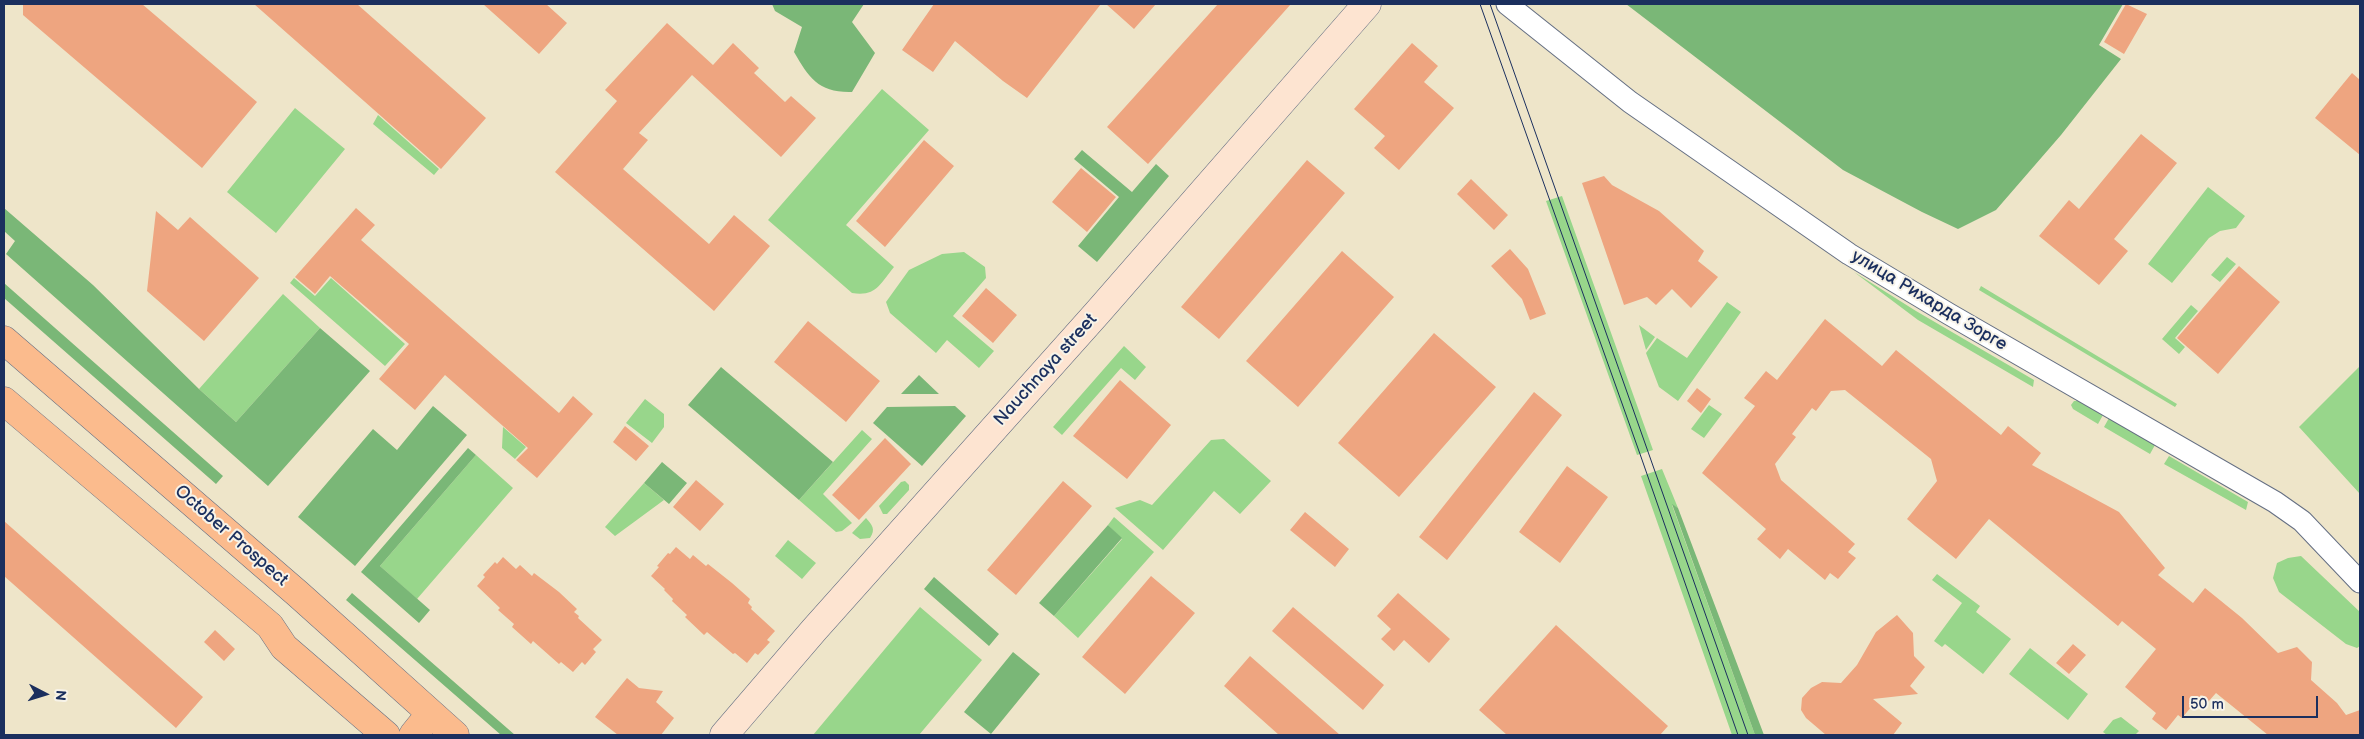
<!DOCTYPE html>
<html>
<head>
<meta charset="utf-8">
<style>
  body { margin:0 }
  #map { position:relative; width:2364px; height:739px; overflow:hidden; background:#eee5c9; font-family:"Balsamiq Sans",sans-serif }
  canvas { display:block }
  .frame { position:absolute; inset:0; border:5px solid #1b2f5e; pointer-events:none }
  .north { position:absolute; left:20px; top:669px; width:50px; height:50px; -webkit-text-stroke:4px #f7f3e8; paint-order:stroke; rotate:95deg; font-size:14px; font-weight:700; line-height:20px; text-align:center; color:#1b2f5e }
  .north::after { content:''; display:block; margin:auto; width:18px; height:22px; background:#1b2f5e; clip-path:polygon(50% 0,100% 100%,50% 72%,0 100%) }
  .scale { position:absolute; left:2182px; top:696px; width:136px; height:22px; box-sizing:border-box; border:2px solid #1b2f5e; border-top:0; padding-left:6px; font-size:15px; line-height:18px; white-space:nowrap; color:#1b2f5e; -webkit-text-stroke:4px #f7f3e8; paint-order:stroke }
</style>
</head>
<body>
<div id="map">
<canvas width="2364" height="739"></canvas>
<div class="frame"></div>
<div class="north">N</div>
<div class="scale">50 m</div>
</div>
<script>
const g = document.querySelector('canvas').getContext('2d');
g.lineJoin = 'round';
function paint(path, color) {
  g.fillStyle = color;
  g.fill(path, 'evenodd');
}
function trace(path, color, width, dash) {
  g.strokeStyle = color;
  g.lineWidth = width;
  g.lineCap = dash ? 'butt' : 'round';
  g.setLineDash(dash || []);
  g.stroke(path);
}
function drawText(font, color, halo, rows, align = 'center') {
  g.font = font + ' "Balsamiq Sans",sans-serif';
  g.lineWidth = 4;
  g.setLineDash([]);
  g.textBaseline = 'middle';
  g.strokeStyle = halo;
  g.fillStyle = color;
  for (const [text, x, y, turn = 0] of rows) {
    g.save();
    g.translate(x, y);
    g.rotate((+turn || 0) * Math.PI / 180);
    g.textAlign = isNaN(turn) ? turn : align;
    if (halo) g.strokeText(text, 0, 0);
    g.fillText(text, 0, 0);
    g.restore();
  }
}
const green = new Path2D(`
  M 882,89 L 929,130 L 846,225 L 894,267 C 880,284 876,297 852,293 L 768,220 Z
  M 295,108 L 345,149 L 276,233 L 227,192 Z
  M 378,115 L 439,169 L 434,175 L 373,124 Z
  M 2208,187 L 2245,216 L 2236,228 L 2220,231 L 2209,238 L 2172,283 L 2148,264 Z
  M 1562,196 L 1653,450 L 1637,455 L 1546,201 Z
  M 964,252 L 985,267 L 986,278 L 953,316 L 994,351 L 979,368 L 947,340 L 936,353 L 890,313 L 886,302 L 909,270 L 942,254 Z
  M 2227,257 L 2236,264 L 2220,282 L 2211,275 Z
  M 1854,272 L 1916,311 L 2034,380 L 2033,387 L 1918,320 Z
  M 294,278 L 315,296 L 331,278 L 405,344 L 385,366 L 290,283 Z
  M 1981,286 L 2177,404 L 2175,407 L 1979,290 Z
  M 283,294 L 320,328 L 236,422 L 199,389 Z
  M 1727,302 L 1741,312 L 1678,401 L 1659,387 L 1646,353 L 1657,338 L 1687,358 Z
  M 2191,305 L 2198,311 L 2175,338 L 2185,347 L 2179,354 L 2162,339 Z
  M 1639,325 L 1655,337 L 1646,350 Z
  M 1124,346 L 1146,367 L 1135,380 L 1121,368 L 1062,435 L 1053,427 Z
  M 2360,366 L 2360,494 L 2299,427 Z
  M 645,399 L 664,414 L 664,427 L 652,443 L 626,423 Z
  M 2074,401 L 2079,401 L 2103,415 L 2098,424 L 2073,409 L 2071,405 Z
  M 1709,405 L 1722,414 L 1704,438 L 1691,429 Z
  M 2109,418 L 2155,445 L 2150,454 L 2104,427 Z
  M 503,427 L 526,447 L 515,459 L 502,448 Z
  M 862,430 L 872,439 L 823,494 L 852,523 L 842,531 L 836,532 L 799,500 Z
  M 1224,439 L 1271,481 L 1240,514 L 1214,491 L 1163,550 L 1115,508 L 1140,500 L 1152,505 L 1211,440 Z
  M 476,455 L 513,488 L 417,599 L 380,566 Z
  M 2169,456 L 2248,502 L 2246,510 L 2164,464 Z
  M 1662,469 L 1678,508 L 1672,505 L 1755,735 L 1732,735 L 1641,476 Z
  M 905,481 L 909,485 L 909,490 L 887,514 L 883,514 L 879,506 L 901,482 Z
  M 644,483 L 664,500 L 615,536 L 605,527 Z
  M 1114,517 L 1154,552 L 1078,638 L 1054,616 L 1122,539 L 1108,525 Z
  M 866,518 C 872,525 876,529 870,538 L 860,539 L 852,533 Z
  M 788,540 L 816,563 L 802,579 L 775,556 Z
  M 2301,556 L 2360,612 L 2360,646 L 2357,648 L 2346,644 L 2279,592 L 2273,578 L 2277,563 L 2288,558 Z
  M 1937,574 L 1980,606 L 1976,612 L 2011,639 L 1983,674 L 1945,644 L 1942,647 L 1934,641 L 1962,603 L 1932,580 Z
  M 920,607 L 982,660 L 919,735 L 813,735 Z
  M 2030,648 L 2088,694 L 2068,720 L 2009,674 Z
  M 2121,717 L 2139,731 L 2135,735 L 2107,735 L 2103,732 L 2113,720 Z`);
const forest = new Path2D(`
  M 772,4 L 864,4 L 852,22 L 875,53 L 852,92 C 819,93 809,78 794,52 L 802,27 L 775,11 Z
  M 1626,4 L 2123,4 L 2099,45 L 2121,59 L 2061,135 L 1996,210 L 1958,229 L 1922,212 L 1843,170 Z
  M 1082,150 L 1132,192 L 1156,164 L 1169,176 L 1097,262 L 1078,246 L 1119,197 L 1074,159 Z
  M 4,208 L 93,285 L 199,389 L 236,422 L 320,328 L 370,371 L 268,486 L 6,254 L 15,241 L 4,231 Z
  M 4,283 L 223,476 L 216,484 L 4,298 Z
  M 721,367 L 833,462 L 799,500 L 688,405 Z
  M 919,375 L 939,394 L 901,394 Z
  M 433,406 L 467,435 L 355,566 L 298,517 L 373,429 L 397,450 Z
  M 955,406 L 966,416 L 922,466 L 873,423 L 887,407 Z
  M 468,448 L 476,455 L 380,566 L 430,610 L 419,623 L 361,572 Z
  M 662,462 L 687,483 L 669,504 L 644,483 Z
  M 1672,504 L 1678,508 L 1764,735 L 1755,735 Z
  M 1108,525 L 1122,538 L 1054,616 L 1039,603 Z
  M 934,577 L 999,634 L 989,646 L 924,589 Z
  M 352,593 L 515,735 L 501,735 L 346,600 Z
  M 1013,652 L 1040,674 L 991,734 L 964,712 Z`);
const building = new Path2D(`
  M 23,4 L 142,4 L 257,102 L 202,168 L 23,15 Z
  M 254,4 L 357,4 L 486,118 L 441,169 Z
  M 483,4 L 546,4 L 567,23 L 539,54 Z
  M 934,4 L 1101,4 L 1027,98 L 1003,81 L 955,41 L 933,72 L 902,50 Z
  M 1106,4 L 1156,4 L 1134,29 Z
  M 1218,4 L 1291,4 L 1148,164 L 1107,127 Z
  M 2126,4 L 2147,14 L 2124,54 L 2104,42 Z
  M 667,23 L 713,65 L 733,43 L 759,68 L 754,73 L 785,102 L 791,96 L 816,118 L 781,157 L 692,75 L 639,133 L 648,140 L 623,169 L 709,244 L 734,215 L 770,246 L 714,311 L 555,172 L 617,101 L 605,90 Z
  M 1412,43 L 1438,66 L 1424,82 L 1454,108 L 1399,170 L 1374,148 L 1385,136 L 1354,109 Z
  M 2352,73 L 2360,80 L 2360,155 L 2315,118 Z
  M 2141,134 L 2177,163 L 2114,239 L 2128,251 L 2099,285 L 2039,236 L 2069,200 L 2079,209 Z
  M 924,140 L 954,166 L 885,247 L 856,221 Z
  M 1307,160 L 1345,193 L 1219,339 L 1181,307 Z
  M 1081,168 L 1116,197 L 1087,232 L 1052,202 Z
  M 1604,176 L 1612,185 L 1659,211 L 1704,251 L 1698,261 L 1718,277 L 1691,308 L 1672,289 L 1656,305 L 1647,297 L 1624,305 L 1582,183 Z
  M 1471,179 L 1508,215 L 1494,230 L 1457,194 Z
  M 356,208 L 375,225 L 361,240 L 559,413 L 573,396 L 593,414 L 537,478 L 516,460 L 528,448 L 445,375 L 415,410 L 379,379 L 409,344 L 330,276 L 315,294 L 295,277 Z
  M 156,211 L 178,230 L 190,217 L 259,278 L 204,341 L 147,291 Z
  M 1510,249 L 1528,269 L 1546,314 L 1530,320 L 1522,299 L 1491,266 Z
  M 1342,251 L 1394,297 L 1298,407 L 1246,361 Z
  M 2239,266 L 2280,302 L 2218,374 L 2177,338 Z
  M 986,288 L 1017,315 L 993,343 L 962,316 Z
  M 1825,319 L 1882,366 L 1896,350 L 2001,435 L 2008,426 L 2041,453 L 2032,465 L 2119,512 L 2165,568 L 2158,575 L 2193,603 L 2205,588 L 2242,618 L 2278,653 L 2297,647 L 2312,662 L 2311,680 L 2337,703 L 2346,715 L 2360,710 L 2360,735 L 2268,735 L 2216,693 L 2208,702 L 2201,695 L 2182,718 L 2178,715 L 2166,730 L 2152,719 L 2156,713 L 2125,687 L 2156,649 L 2122,621 L 2118,626 L 1989,519 L 1956,559 L 1915,526 L 1907,519 L 1937,481 L 1931,459 L 1845,390 L 1831,391 L 1816,411 L 1812,408 L 1792,434 L 1796,437 L 1775,464 L 1781,480 L 1855,544 L 1848,552 L 1856,558 L 1838,579 L 1830,573 L 1825,580 L 1788,549 L 1780,559 L 1757,539 L 1766,529 L 1702,473 L 1755,406 L 1744,398 L 1766,371 L 1777,380 Z
  M 808,321 L 880,381 L 846,422 L 774,362 Z
  M 1434,333 L 1496,387 L 1399,497 L 1338,443 Z
  M 1120,380 L 1171,425 L 1127,479 L 1073,436 Z
  M 1697,388 L 1711,399 L 1701,413 L 1687,401 Z
  M 1534,392 L 1562,415 L 1447,560 L 1419,537 Z
  M 625,426 L 649,446 L 636,461 L 613,442 Z
  M 885,438 L 911,464 L 859,520 L 832,495 Z
  M 1567,466 L 1608,497 L 1560,563 L 1519,532 Z
  M 696,480 L 724,504 L 700,531 L 673,507 Z
  M 1063,481 L 1092,506 L 1016,595 L 987,570 Z
  M 1305,512 L 1349,549 L 1335,567 L 1290,530 Z
  M 4,521 L 203,697 L 176,728 L 4,576 Z
  M 676,547 L 690,559 L 693,555 L 706,566 L 708,564 L 732,583 L 750,599 L 748,603 L 752,607 L 751,609 L 775,631 L 767,640 L 770,642 L 758,655 L 755,653 L 747,663 L 735,653 L 733,654 L 707,632 L 704,635 L 685,617 L 687,615 L 672,601 L 673,599 L 664,590 L 665,589 L 651,576 L 659,567 L 657,566 L 668,553 L 670,554 Z
  M 503,557 L 516,569 L 520,565 L 532,576 L 534,573 L 559,592 L 577,609 L 574,612 L 579,616 L 578,618 L 602,640 L 593,649 L 596,652 L 585,665 L 582,662 L 573,672 L 561,662 L 559,664 L 533,641 L 531,644 L 512,627 L 514,624 L 498,610 L 500,608 L 477,586 L 485,577 L 483,575 L 495,562 L 497,564 Z
  M 1151,576 L 1195,613 L 1125,694 L 1082,657 Z
  M 1398,593 L 1450,639 L 1429,663 L 1404,640 L 1394,651 L 1381,639 L 1391,629 L 1377,616 Z
  M 1293,607 L 1384,685 L 1363,710 L 1272,631 Z
  M 1897,615 L 1913,633 L 1914,656 L 1925,667 L 1910,686 L 1918,694 L 1873,699 L 1902,723 L 1893,735 L 1826,735 L 1806,718 L 1801,710 L 1802,698 L 1811,688 L 1822,682 L 1841,683 L 1857,665 L 1876,632 Z
  M 1556,625 L 1668,726 L 1660,735 L 1507,735 L 1479,710 Z
  M 215,630 L 235,649 L 224,661 L 204,642 Z
  M 2073,644 L 2086,655 L 2069,674 L 2056,663 Z
  M 1250,656 L 1340,735 L 1279,735 L 1224,686 Z
  M 627,678 L 639,688 L 663,691 L 656,702 L 674,718 L 661,735 L 618,735 L 595,717 Z`);
const street = new Path2D(`
  M 1507,4 L 1630,102 L 1849,254 L 1949,314 L 2275,502 L 2302,521 L 2360,582`);
const secondary = new Path2D(`
  M 724,735 L 814,630 L 1098,312 L 1367,4`);
const primary = new Path2D(`
  M 4,340 L 298,594 L 455,735
  M 4,401 L 270,626 L 284,647 L 386,735
  M 413,735 L 430,714`);
const tram = new Path2D(`
  M 1480,4 L 1640,454 L 1738,735
  M 1490,4 L 1748,735`);
const streetNames = [
  ["улица Рихарда Зорге",1929,301,31],
  ["Nauchnaya street",1046,370,-48],
  ["October Prospect",231,536,41]
];
paint(green, '#98d68b');
paint(forest, '#7ab777');
paint(building, '#eea580');
trace(street, '#656f83', 23);
trace(secondary, '#656f83', 29);
trace(primary, '#656f83', 29);
trace(street, '#fff', 21);
trace(secondary, '#fde4d1', 28);
trace(primary, '#fbbb8d', 28);
trace(tram, '#1b2f5e', 1);
drawText('18px', '#1b2f5e', '#f7f3e8', streetNames);
</script>
</body>
</html>
